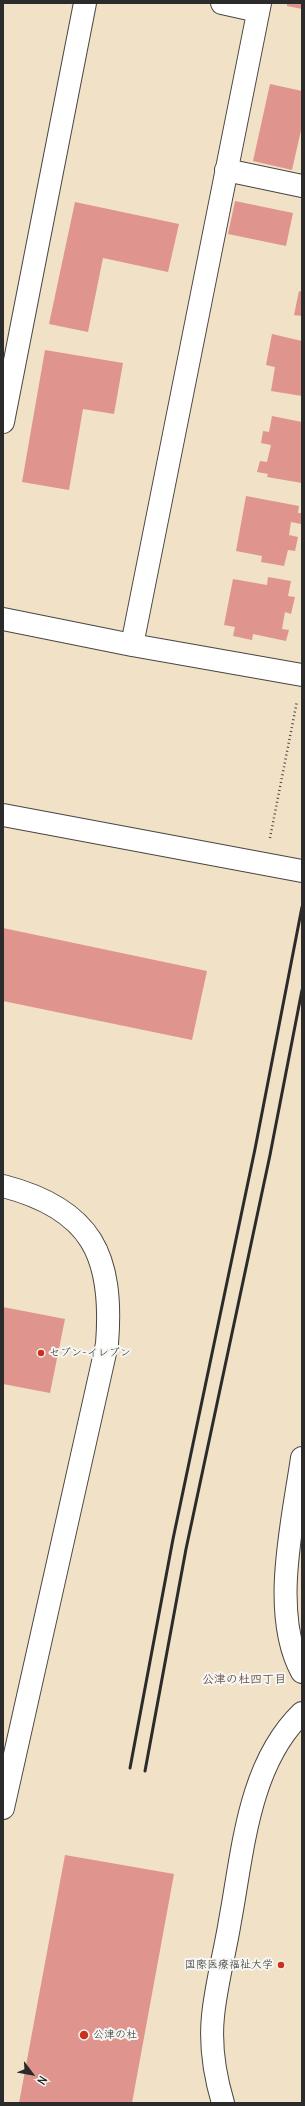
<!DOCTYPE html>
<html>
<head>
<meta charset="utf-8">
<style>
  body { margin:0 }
  #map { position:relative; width:305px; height:2106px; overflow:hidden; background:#f1e1c6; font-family:Delius,sans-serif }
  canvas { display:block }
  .frame { position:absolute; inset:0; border:4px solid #2b2b2b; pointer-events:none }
  .north { position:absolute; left:12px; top:2054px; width:40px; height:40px; -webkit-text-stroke:3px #f6f6f2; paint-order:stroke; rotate:122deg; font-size:11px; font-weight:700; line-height:16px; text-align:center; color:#2b2b2b }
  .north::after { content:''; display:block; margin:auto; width:14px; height:18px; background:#2b2b2b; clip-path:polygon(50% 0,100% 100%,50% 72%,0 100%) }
</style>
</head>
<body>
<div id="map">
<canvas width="305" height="2106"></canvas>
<div class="frame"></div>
<div class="north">N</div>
</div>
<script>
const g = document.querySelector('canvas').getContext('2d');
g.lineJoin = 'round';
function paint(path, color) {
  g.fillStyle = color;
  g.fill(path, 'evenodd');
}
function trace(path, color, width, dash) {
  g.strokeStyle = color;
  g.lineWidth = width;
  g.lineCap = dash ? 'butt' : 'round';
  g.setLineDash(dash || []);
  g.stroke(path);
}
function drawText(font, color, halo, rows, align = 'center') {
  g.font = font + ' Delius,"Klee One",sans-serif';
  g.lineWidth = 4;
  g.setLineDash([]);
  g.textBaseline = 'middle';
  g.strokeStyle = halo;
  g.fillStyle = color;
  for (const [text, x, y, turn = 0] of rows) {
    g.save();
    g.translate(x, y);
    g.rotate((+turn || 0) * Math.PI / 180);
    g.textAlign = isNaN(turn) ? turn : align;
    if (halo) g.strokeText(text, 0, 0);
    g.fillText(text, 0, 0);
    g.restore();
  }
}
const building = new Path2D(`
  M 287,3 L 302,3 L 302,9 L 287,6 Z
  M 270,84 L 302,91 L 302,126 L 292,170 L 253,161 Z
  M 235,201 L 293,213 L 286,246 L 228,234 Z
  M 75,202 L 179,224 L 168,272 L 103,258 L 88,332 L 49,324 Z
  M 299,291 L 302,292 L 302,316 L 294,315 Z
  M 272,334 L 302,341 L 302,396 L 271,391 L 275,367 L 266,365 Z
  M 45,350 L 123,363 L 114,414 L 83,409 L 69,490 L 22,482 Z
  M 272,416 L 302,422 L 302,483 L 267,477 L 268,474 L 257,472 L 260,461 L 267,462 L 271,445 L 261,443 L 263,431 L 269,432 Z
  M 246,496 L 299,506 L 298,513 L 302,513 L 301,524 L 291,522 L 289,535 L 298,537 L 295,551 L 288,550 L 284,566 L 261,562 L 262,556 L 236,551 Z
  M 268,577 L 291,581 L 288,596 L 295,597 L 291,614 L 285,612 L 282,629 L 289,630 L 286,641 L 253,634 L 252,640 L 233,636 L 235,627 L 224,625 L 233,579 L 267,585 Z
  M 3,928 L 207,971 L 192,1040 L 3,1001 Z
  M 3,1307 L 65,1319 L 50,1393 L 3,1384 Z
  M 65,1855 L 174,1874 L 132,2103 L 19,2103 Z`);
const path = new Path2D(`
  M 270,838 L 297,701`);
const street = new Path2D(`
  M 222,3 L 258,11
  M 226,170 L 302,186
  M 3,422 L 85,3
  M 3,619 L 132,645 L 260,3
  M 132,645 L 302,675
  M 302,1458 C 293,1521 270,1614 302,1672`);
const secondary = new Path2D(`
  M 3,815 L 302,871
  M 3,1186 C 92,1209 114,1256 107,1344 L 3,1808
  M 223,2103 C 215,2076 210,2045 213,2016 C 216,1985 225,1952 230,1921 C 243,1852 248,1765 302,1713`);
const rail = new Path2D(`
  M 130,1768 L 173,1539 L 255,1149 L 302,907
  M 145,1771 L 186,1549 L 270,1155 L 302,990`);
const markers = [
  [41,1353,4,"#c8321e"],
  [281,1965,4,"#c8321e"],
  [84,2035,5,"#c8321e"]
];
const poiNames = [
  ["セブン-イレブン",49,1353],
  ["国際医療福祉大学",273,1965,"right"],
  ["公津の杜",93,2035]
];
const neighbourhoodNames = [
  ["公津の杜四丁目",244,1680]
];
paint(building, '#df958d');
trace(street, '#494642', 24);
trace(secondary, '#494642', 24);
trace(path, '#494642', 2.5, [1, 3]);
trace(street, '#fff', 22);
trace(secondary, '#fff', 22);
trace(rail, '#2b2b2b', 3);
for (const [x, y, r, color] of markers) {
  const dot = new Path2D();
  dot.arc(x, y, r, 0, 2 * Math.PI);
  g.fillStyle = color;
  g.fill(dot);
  trace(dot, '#f6f6f2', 1.5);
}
drawText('11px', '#2b2b2b', '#f6f6f2', poiNames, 'left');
drawText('bold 12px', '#6a504d', '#f6f6f2', neighbourhoodNames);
</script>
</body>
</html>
